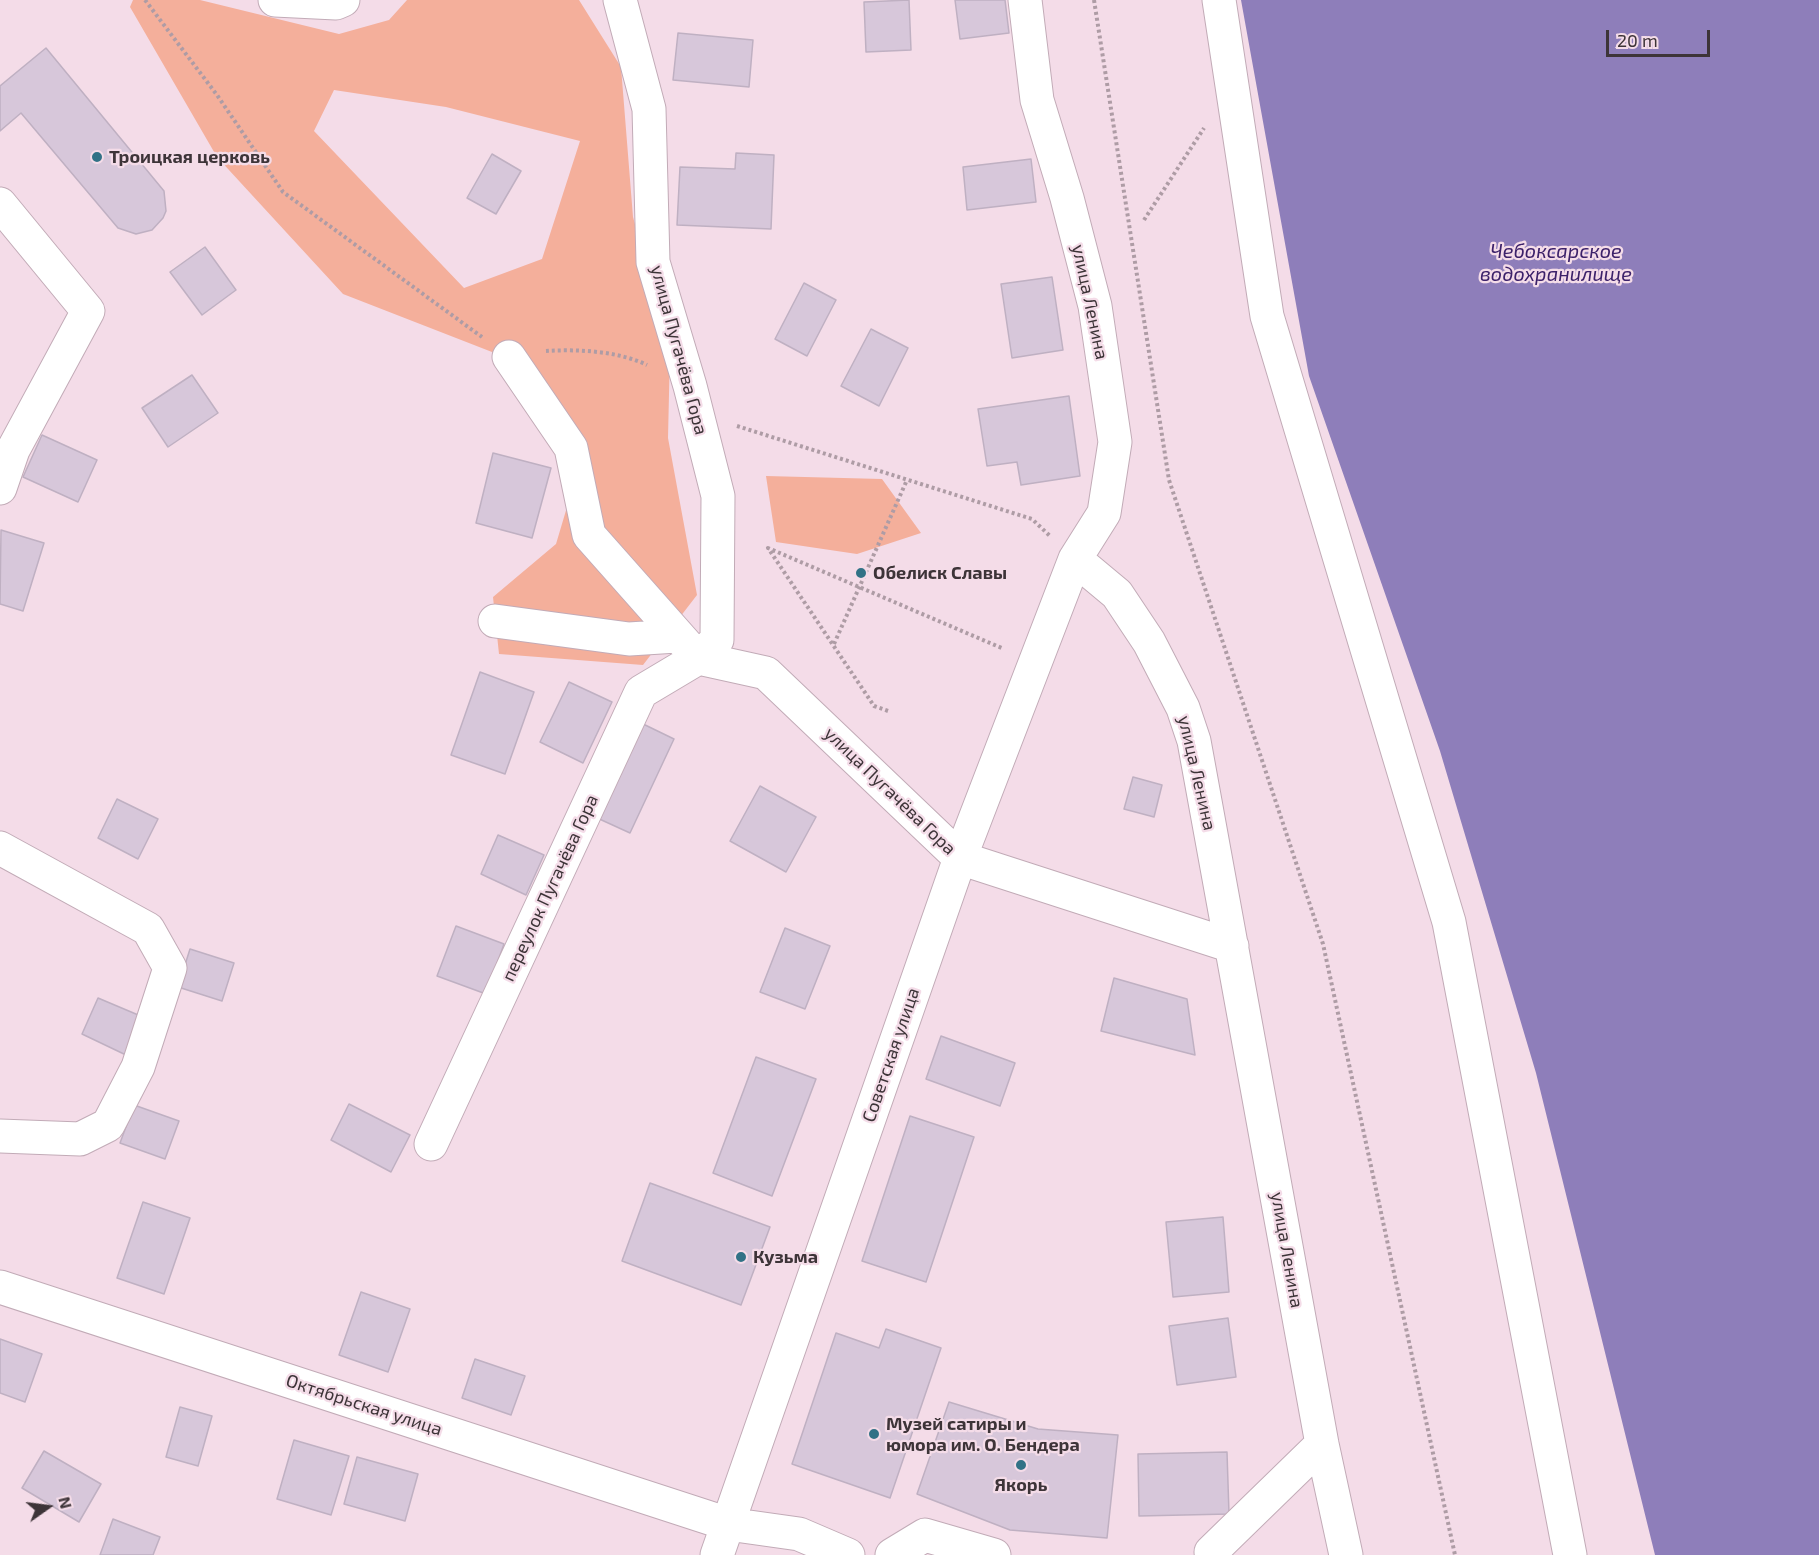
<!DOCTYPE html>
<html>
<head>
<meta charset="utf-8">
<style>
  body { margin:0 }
  #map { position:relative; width:1819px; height:1555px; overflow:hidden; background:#f4dce8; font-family:"Exo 2",sans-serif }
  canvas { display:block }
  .north { position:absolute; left:18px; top:1477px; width:60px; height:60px; -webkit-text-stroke:4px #f4dce8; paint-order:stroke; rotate:76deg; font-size:16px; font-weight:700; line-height:24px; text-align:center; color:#3d3438 }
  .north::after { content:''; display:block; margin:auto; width:21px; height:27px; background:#3d3438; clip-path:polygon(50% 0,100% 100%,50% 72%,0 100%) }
  .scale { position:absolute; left:1606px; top:30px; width:104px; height:27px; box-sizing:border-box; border:3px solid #3d3438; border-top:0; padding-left:8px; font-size:18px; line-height:21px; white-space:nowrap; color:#3d3438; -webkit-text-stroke:4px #f4dce8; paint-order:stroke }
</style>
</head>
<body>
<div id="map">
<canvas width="1819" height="1555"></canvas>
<div class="north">N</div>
<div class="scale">20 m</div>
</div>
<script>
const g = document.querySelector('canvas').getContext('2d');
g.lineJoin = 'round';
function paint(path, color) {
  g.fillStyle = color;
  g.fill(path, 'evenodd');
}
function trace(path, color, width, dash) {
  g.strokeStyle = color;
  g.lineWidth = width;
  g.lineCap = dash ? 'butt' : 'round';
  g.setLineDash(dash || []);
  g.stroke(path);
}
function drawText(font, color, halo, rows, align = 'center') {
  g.font = font + ' "Exo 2",sans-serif';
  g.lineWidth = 4.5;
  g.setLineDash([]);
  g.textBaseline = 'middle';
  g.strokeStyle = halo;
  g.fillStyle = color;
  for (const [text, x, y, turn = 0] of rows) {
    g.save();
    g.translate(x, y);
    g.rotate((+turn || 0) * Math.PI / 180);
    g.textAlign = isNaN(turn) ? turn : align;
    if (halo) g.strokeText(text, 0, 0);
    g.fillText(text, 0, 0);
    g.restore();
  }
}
const green = new Path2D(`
  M 133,0 L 200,0 L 339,34 L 389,20 L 407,0 L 579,0 L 621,67 L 633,217 L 670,350 L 668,438 L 697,595 L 643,665 L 499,654 L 493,597 L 556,544 L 584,450 L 492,352 L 343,294 L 217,157 L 130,7 ZM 334,90 L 446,107 L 580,141 L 542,259 L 464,288 L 314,131 Z
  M 766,476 L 882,479 L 921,533 L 857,554 L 776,542 Z`);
const water = new Path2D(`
  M 1241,0 L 1819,0 L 1819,1555 L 1655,1555 L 1536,1073 L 1440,751 L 1309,376 Z`);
const building = new Path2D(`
  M 909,0 L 911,50 L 866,52 L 864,2 Z
  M 955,0 L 1005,0 L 1009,33 L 960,39 Z
  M 678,33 L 753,40 L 749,87 L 673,80 Z
  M 46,48 L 164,191 L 166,211 L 163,218 L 152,230 L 136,234 L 118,228 L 21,113 L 0,131 L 0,86 Z
  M 736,153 L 774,155 L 771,229 L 677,225 L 680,167 L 735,169 Z
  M 492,154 L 521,171 L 496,214 L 467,198 Z
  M 1031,159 L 1036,202 L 967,210 L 963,167 Z
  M 205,247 L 236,290 L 202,315 L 170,272 Z
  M 1052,277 L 1063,350 L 1012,358 L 1001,284 Z
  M 804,283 L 836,300 L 807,356 L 775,339 Z
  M 871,329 L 908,348 L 879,406 L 841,386 Z
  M 192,375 L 218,413 L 168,447 L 142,408 Z
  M 1069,396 L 1080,476 L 1021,485 L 1017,462 L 987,466 L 978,409 Z
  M 42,435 L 97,460 L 78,502 L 23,477 Z
  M 493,453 L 551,468 L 532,538 L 476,523 Z
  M 1,530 L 44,543 L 23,611 L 0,604 Z
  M 480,672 L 534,692 L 505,774 L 451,755 Z
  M 569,682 L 612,702 L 583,763 L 540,742 Z
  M 639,722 L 674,739 L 630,833 L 595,817 Z
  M 1133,777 L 1162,785 L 1154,817 L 1124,809 Z
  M 760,786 L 816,817 L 786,872 L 730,841 Z
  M 117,799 L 158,819 L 138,859 L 98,838 Z
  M 498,835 L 544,855 L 526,895 L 481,874 Z
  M 456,926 L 504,944 L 486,994 L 437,976 Z
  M 785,928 L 830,946 L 805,1009 L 760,992 Z
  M 190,949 L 234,963 L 222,1001 L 178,987 Z
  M 1114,978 L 1187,999 L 1195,1055 L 1101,1031 Z
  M 98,998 L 143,1017 L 126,1055 L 82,1034 Z
  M 941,1036 L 1015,1063 L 1000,1106 L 926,1079 Z
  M 756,1057 L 816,1079 L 772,1196 L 713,1173 Z
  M 349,1104 L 410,1135 L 391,1172 L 331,1140 Z
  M 134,1105 L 179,1121 L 165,1159 L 120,1143 Z
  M 910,1116 L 974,1137 L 926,1282 L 862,1261 Z
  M 650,1183 L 770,1227 L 741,1305 L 622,1261 Z
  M 143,1202 L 190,1218 L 164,1294 L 117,1278 Z
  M 1223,1217 L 1229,1292 L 1173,1297 L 1166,1222 Z
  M 361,1292 L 410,1309 L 388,1372 L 339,1355 Z
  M 1228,1318 L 1236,1377 L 1177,1385 L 1169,1326 Z
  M 886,1329 L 941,1348 L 890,1498 L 792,1464 L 836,1333 L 879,1348 Z
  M 0,1339 L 42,1354 L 25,1402 L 0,1393 Z
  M 475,1359 L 525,1376 L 511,1415 L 462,1398 Z
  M 949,1402 L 1038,1429 L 1118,1435 L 1107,1538 L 1010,1530 L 917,1494 Z
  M 180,1407 L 212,1416 L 198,1466 L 166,1457 Z
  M 294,1440 L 349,1456 L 331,1515 L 277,1499 Z
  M 44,1451 L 101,1484 L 79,1522 L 22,1488 Z
  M 1227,1452 L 1229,1514 L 1139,1516 L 1138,1454 Z
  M 357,1457 L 418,1474 L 405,1521 L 344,1504 Z
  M 113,1519 L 160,1537 L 153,1555 L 100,1555 Z`);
const path = new Path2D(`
  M 145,0 L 217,95 L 283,192 L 482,337
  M 1094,0 L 1169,480 L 1323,944 L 1455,1555
  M 1144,220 L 1204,128
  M 546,351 C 578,349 618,351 647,365
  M 737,426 L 1032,519 L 1050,536
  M 834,644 L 907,480
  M 888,711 L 874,706 L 768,548 L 1004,649`);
const minor = new Path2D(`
  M 275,0 L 336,3 L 343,0
  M 620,0 L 649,109 L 653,262 L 690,386 L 718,496 L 717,640 L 698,658 L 766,673 L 960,858 L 1232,946
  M 0,204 L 88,311 L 13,450 L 0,488
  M 1075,559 L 1117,594 L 1149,642 L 1183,708 L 1194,741 L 1322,1444 L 1346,1555
  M 495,621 L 629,639 L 677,636
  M 0,848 L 148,929 L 170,968 L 138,1067 L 108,1125 L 80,1139 L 0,1136
  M 431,1144 L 641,692 L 698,658 L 589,535 L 571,448 L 509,357
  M 0,1287 L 728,1524 L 799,1534 L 848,1555
  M 1211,1552 L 1322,1444
  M 717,1555 L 960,858 L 1075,559 L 1104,513 L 1115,442 L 1095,306 L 1067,198 L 1037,100 L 1025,0
  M 892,1555 L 925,1535 L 994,1555`);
const major = new Path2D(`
  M 1219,0 L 1267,316 L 1449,922 L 1570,1555`);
const markers = [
  [97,157,6,"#317286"],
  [861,573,6,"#317286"],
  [741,1257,6,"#317286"],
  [874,1434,6,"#317286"],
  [1021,1465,6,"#317286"]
];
const poiNames = [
  ["Троицкая церковь",109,157],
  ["Обелиск Славы",873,573],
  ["Кузьма",753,1257],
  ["Музей сатиры и",886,1424],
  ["юмора им. О. Бендера",886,1445],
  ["Якорь",1021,1485,"center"]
];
const streetNames = [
  ["улица Ленина",1090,302,78],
  ["улица Пугачёва Гора",679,350,75],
  ["улица Ленина",1197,773,77],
  ["улица Пугачёва Гора",890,791,44],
  ["переулок Пугачёва Гора",550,888,-65],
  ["Советская улица",891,1055,-71],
  ["улица Ленина",1287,1250,80],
  ["Октябрьская улица",364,1405,18]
];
const waterNames = [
  ["Чебоксарское",1556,251],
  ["водохранилище",1556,274]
];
paint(green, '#f4af9b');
paint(water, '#8e7eba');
paint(building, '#d7c7da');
trace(building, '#bfb0c2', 1.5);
trace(minor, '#c2abb7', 35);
trace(major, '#c2abb7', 35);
trace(path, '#ae9ca5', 4, [3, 3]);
trace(minor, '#fff', 33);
trace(major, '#fff', 33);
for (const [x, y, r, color] of markers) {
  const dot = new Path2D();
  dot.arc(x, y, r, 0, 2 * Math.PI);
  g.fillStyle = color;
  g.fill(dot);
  trace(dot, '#f4dce8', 2);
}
drawText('bold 18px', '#3d3438', '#f4dce8', poiNames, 'left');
drawText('18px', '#3d3438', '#f4dce8', streetNames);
drawText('italic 20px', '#3c216a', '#f4dce8', waterNames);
</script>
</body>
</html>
